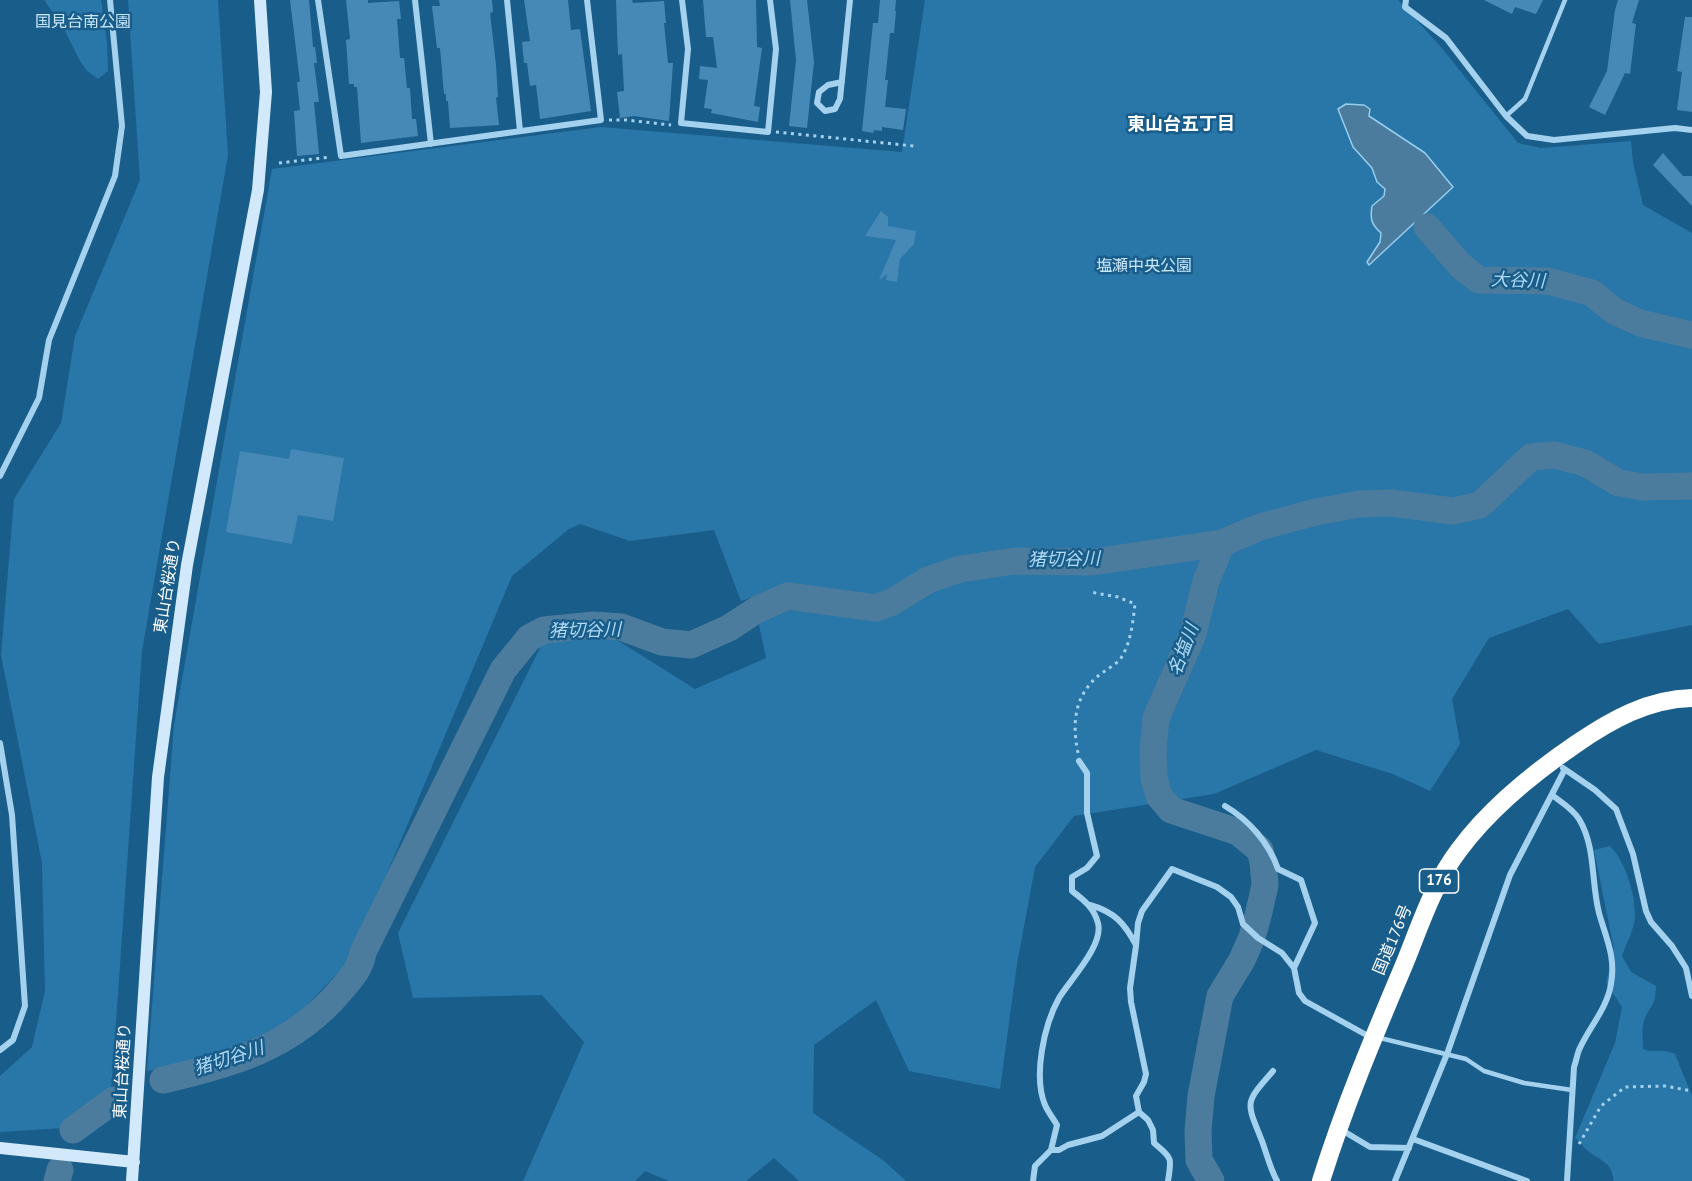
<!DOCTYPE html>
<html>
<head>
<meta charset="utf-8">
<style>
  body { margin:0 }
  canvas { display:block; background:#195d8b }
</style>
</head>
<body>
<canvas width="1692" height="1181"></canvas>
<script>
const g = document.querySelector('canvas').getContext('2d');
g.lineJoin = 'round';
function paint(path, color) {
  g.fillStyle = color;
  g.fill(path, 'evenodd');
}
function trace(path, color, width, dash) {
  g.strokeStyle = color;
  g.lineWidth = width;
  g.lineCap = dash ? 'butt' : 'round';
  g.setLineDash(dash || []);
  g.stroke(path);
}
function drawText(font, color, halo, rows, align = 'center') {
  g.font = font + ' "PT Sans","Noto Sans JP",sans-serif';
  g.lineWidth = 5;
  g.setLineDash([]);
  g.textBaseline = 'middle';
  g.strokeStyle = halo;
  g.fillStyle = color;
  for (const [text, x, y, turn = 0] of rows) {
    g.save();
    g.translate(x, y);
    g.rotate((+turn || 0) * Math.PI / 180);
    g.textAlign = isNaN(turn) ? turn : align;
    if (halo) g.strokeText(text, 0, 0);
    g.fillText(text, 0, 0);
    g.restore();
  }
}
const green = new Path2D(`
  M 44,0 L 101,0 L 107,42 L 108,71 L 98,79 L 87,71 L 80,61 L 62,25 Z
  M 128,0 L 218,0 L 228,155 L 142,651 L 111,1093 L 63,1128 L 0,1132 L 0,1076 L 32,1047 L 45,991 L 42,863 L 1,655 L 14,499 L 61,423 L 75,336 L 140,180 Z
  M 925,0 L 1398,0 L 1441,47 L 1518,143 L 1541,148 L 1631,141 L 1633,162 L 1643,205 L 1692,233 L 1692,625 L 1599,644 L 1568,609 L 1489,638 L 1452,699 L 1460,744 L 1430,791 L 1393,774 L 1316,750 L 1214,794 L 1074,816 L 1035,867 L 1017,964 L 1000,1089 L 909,1071 L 876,1000 L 814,1045 L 813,1113 L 883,1160 L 906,1181 L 799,1181 L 774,1158 L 746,1181 L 669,1181 L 645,1171 L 635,1181 L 523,1181 L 584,1042 L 542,995 L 413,998 L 398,933 L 543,642 L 614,638 L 695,689 L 766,658 L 753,597 L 741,601 L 714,530 L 630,541 L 580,524 L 569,529 L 512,576 L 351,959 L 292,1021 L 210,1061 L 147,1071 L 174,725 L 272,169 L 601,127 L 902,152 Z
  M 1610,846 C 1625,861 1635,893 1635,915 C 1635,928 1626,944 1622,956 L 1631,972 L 1656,986 C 1655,1008 1652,1002 1645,1018 C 1641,1027 1643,1039 1643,1049 C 1654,1054 1661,1047 1675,1054 L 1692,1096 L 1692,1181 L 1614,1181 C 1611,1162 1603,1162 1589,1152 C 1584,1148 1580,1142 1575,1138 L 1615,1043 L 1622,1007 L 1606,983 L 1614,949 L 1594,850 Z`);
const water = new Path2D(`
  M 1346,104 L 1364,105 L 1370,109 L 1369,116 L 1425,153 L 1453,187 L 1369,265 L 1367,262 L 1380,242 L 1381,233 C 1371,224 1370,219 1372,206 L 1384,196 L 1385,189 L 1377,182 L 1372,168 L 1353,147 L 1338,109 Z`);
const river = new Path2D(`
  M 1427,227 L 1461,266 L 1479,280 L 1548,281 L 1592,293 L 1614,311 L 1640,323 L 1692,335
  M 163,1080 C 233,1064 293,1047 341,990 C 351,978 361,968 363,952 L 503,670 L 529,638 L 544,630 L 594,625 L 621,627 L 662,642 L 691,645 L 729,628 L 758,609 L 788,596 L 876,608 L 892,602 L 928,580 L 960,569 L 1015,561 L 1093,562 L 1222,543 L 1260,527 L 1316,512 L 1359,504 L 1391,503 L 1453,511 L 1480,505 L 1531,457 L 1555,455 L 1585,463 L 1619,483 L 1643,487 L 1692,486
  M 73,1130 L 114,1100
  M 57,1181 L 60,1170
  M 1211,1181 L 1199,1160 L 1198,1131 L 1201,1096 L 1220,996 L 1242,960 L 1252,937 L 1258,916 L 1265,885 L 1263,862 L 1260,850 L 1238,832 L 1171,810 L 1159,796 L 1154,778 L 1153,750 L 1156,718 L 1193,634 L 1206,581 L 1222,543`);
const building = new Path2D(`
  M 290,0 L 309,0 L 313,47 L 315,47 L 317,63 L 314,63 L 319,102 L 314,102 L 319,154 L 297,156 L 294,111 L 300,110 L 297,82 L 300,82 Z
  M 346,0 L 368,0 L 368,3 L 399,1 L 401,19 L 397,19 L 400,58 L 404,58 L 407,88 L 410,88 L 412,119 L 416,119 L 418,136 L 361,143 L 357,87 L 354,87 L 354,84 L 349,84 L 346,40 L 350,39 Z
  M 439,0 L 492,0 L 493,12 L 490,13 L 496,65 L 498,97 L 496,98 L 499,125 L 450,128 L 448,101 L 446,101 L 446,94 L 444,94 L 440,48 L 437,48 L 432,6 L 440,6 Z
  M 524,0 L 568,0 L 571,30 L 580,29 L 591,111 L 540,119 L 536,85 L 530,86 L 527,63 L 524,63 L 522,42 L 530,41 Z
  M 616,0 L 632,0 L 633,3 L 664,1 L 666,23 L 664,23 L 668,63 L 673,63 L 669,121 L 634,116 L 620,118 L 617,92 L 624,91 L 622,54 L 618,55 Z
  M 703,0 L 756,0 L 757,47 L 762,48 L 754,106 L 760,107 L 758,122 L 711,113 L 712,109 L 704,108 L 708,80 L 699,79 L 700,66 L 717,68 L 713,37 L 706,37 Z
  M 790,0 L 807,0 L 814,62 L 807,128 L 789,126 L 796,60 Z
  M 880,0 L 896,0 L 895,11 L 896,11 L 894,33 L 890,33 L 886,72 L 885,80 L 888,80 L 885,107 L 906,109 L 903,130 L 882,127 L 882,131 L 874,130 L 873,133 L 862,131 L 873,23 L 878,23 Z
  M 1484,0 L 1543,0 L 1536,14 L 1515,7 L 1512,14 Z
  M 1618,0 L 1639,0 L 1632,23 L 1636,24 L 1630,74 L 1625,73 L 1605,115 L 1589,107 L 1607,71 L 1615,10 Z
  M 1685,17 L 1692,17 L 1692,112 L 1677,110 L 1682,72 L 1677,71 Z
  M 1663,153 L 1683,176 L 1692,176 L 1692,206 L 1653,165 Z
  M 881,211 L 888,217 L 888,226 L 916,231 L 914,244 L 900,259 L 897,282 L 886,280 L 887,274 L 879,280 L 896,240 L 865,236 Z
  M 291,449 L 344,458 L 333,521 L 298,515 L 292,544 L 226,532 L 240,451 L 289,459 Z`);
const path = new Path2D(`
  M 609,120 L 626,120 L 671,125
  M 776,132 L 914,146
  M 279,163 L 331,157
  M 1078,753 C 1072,723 1074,697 1098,676 C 1105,670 1116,665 1121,658 C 1131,643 1133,621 1135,604 L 1118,597 L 1090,592
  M 1579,1144 L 1601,1106 L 1625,1087 L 1665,1086 L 1692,1091`);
const lane = new Path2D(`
  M 1506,116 L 1525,99 L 1565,0
  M 1380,1038 L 1466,1059 L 1484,1071 L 1524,1083 L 1572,1090`);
const street = new Path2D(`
  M 318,0 L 341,156 L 601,120 L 587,0
  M 415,0 L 431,144
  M 507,0 L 520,131
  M 682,0 L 688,49 L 681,123 L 768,132 L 776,49 L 770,0
  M 1406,0 L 1405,7 L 1446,38 L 1506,116 L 1527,136 L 1554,140 L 1675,128 L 1692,130
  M 842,82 L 828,85 L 819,92 L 817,103 L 825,111 L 835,109 L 840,99 L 850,0
  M 0,476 L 39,398 L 49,340 L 115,176 L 122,126 L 110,0
  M 0,743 L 12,815 L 25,1006 L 13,1040 L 0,1050
  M 1563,768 L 1595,790 L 1616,809 L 1633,854 L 1646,911 L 1651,922 L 1672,946 L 1686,968 L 1692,996
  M 1552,795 C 1561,802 1573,809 1579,819 C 1596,847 1591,882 1599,913 C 1606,938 1616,957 1611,984 C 1607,1009 1589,1027 1579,1050 C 1577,1055 1576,1062 1574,1067 L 1567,1181
  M 1225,806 C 1249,820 1269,843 1278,869 L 1301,880 L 1315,923 L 1294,968 L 1299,993 L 1305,1001 L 1370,1037
  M 1090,905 C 1115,912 1125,924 1136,945
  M 1273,1071 C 1244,1104 1246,1101 1262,1141 C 1267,1155 1270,1168 1277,1181
  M 1340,1129 L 1370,1147 L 1409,1148
  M 1413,1139 L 1527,1181
  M 1051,1150 L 1059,1150 L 1068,1145 L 1102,1136 L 1139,1112
  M 1033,1181 L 1035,1166 L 1051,1150 L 1057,1125 C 1053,1118 1048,1112 1045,1105 C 1033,1076 1044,1025 1059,998 C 1070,980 1104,945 1098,923 C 1094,908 1084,900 1072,891 L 1072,877 L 1087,868 L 1097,856 L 1087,813 L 1087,773 L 1079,761
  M 1168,1181 C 1172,1156 1172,1159 1154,1143 L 1153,1130 L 1148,1120 L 1139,1112 L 1136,1096 L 1144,1082 L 1146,1074 L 1131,1002 L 1130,988 L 1136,946 L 1138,923 L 1142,911 L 1172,869 L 1217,887 L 1231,897 L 1238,907 L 1243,924 L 1258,938 L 1282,953 L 1294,968
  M 1395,1181 L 1447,1054 L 1510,875 L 1564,771`);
const secondary = new Path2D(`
  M 0,1148 L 134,1162
  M 132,1181 L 158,777 L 187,565 L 258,190 L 266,92 L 260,0`);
const highway = new Path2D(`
  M 1321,1181 C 1344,1107 1374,1036 1404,965 C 1420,926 1433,884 1459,850 C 1490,808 1532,774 1576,744 C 1611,720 1648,699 1692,698`);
const shields = [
  [1439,881,39]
];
const shieldNames = [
  ["176",1439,881]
];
const parkNames = [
  ["国見台南公園",83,22],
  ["塩瀬中央公園",1144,266]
];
const streetNames = [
  ["東山台桜通り",168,586,-81],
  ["国道176号",1393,940,-67],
  ["東山台桜通り",123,1071,-87]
];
const neighbourhoodNames = [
  ["東山台五丁目",1181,125]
];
const waterNames = [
  ["大谷川",1518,281,2],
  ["猪切谷川",1064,560,-1],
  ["猪切谷川",585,631,-1],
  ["名塩川",1184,650,-69],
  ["猪切谷川",229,1059,-18]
];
paint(green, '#2976a8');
paint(water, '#4c7c9d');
trace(water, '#96cef0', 1.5);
trace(river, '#4c7c9d', 27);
paint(building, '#4689b6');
trace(path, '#a4d1ee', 3, [3, 4.5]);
trace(lane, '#a4d1ee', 4.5);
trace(street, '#a4d1ee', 6);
trace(secondary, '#d1e9fa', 12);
trace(highway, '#fff', 18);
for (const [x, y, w] of shields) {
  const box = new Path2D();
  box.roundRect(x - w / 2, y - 12, w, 24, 4.5);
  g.fillStyle = '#195d8b';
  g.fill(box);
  trace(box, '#fff', 1.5);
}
drawText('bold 15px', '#fff', null, shieldNames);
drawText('16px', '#cae7fa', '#195d8b', parkNames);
drawText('16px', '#fff', '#195d8b', streetNames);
drawText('bold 18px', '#fff', '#195d8b', neighbourhoodNames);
drawText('italic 18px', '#b0daf5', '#195d8b', waterNames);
</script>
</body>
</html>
